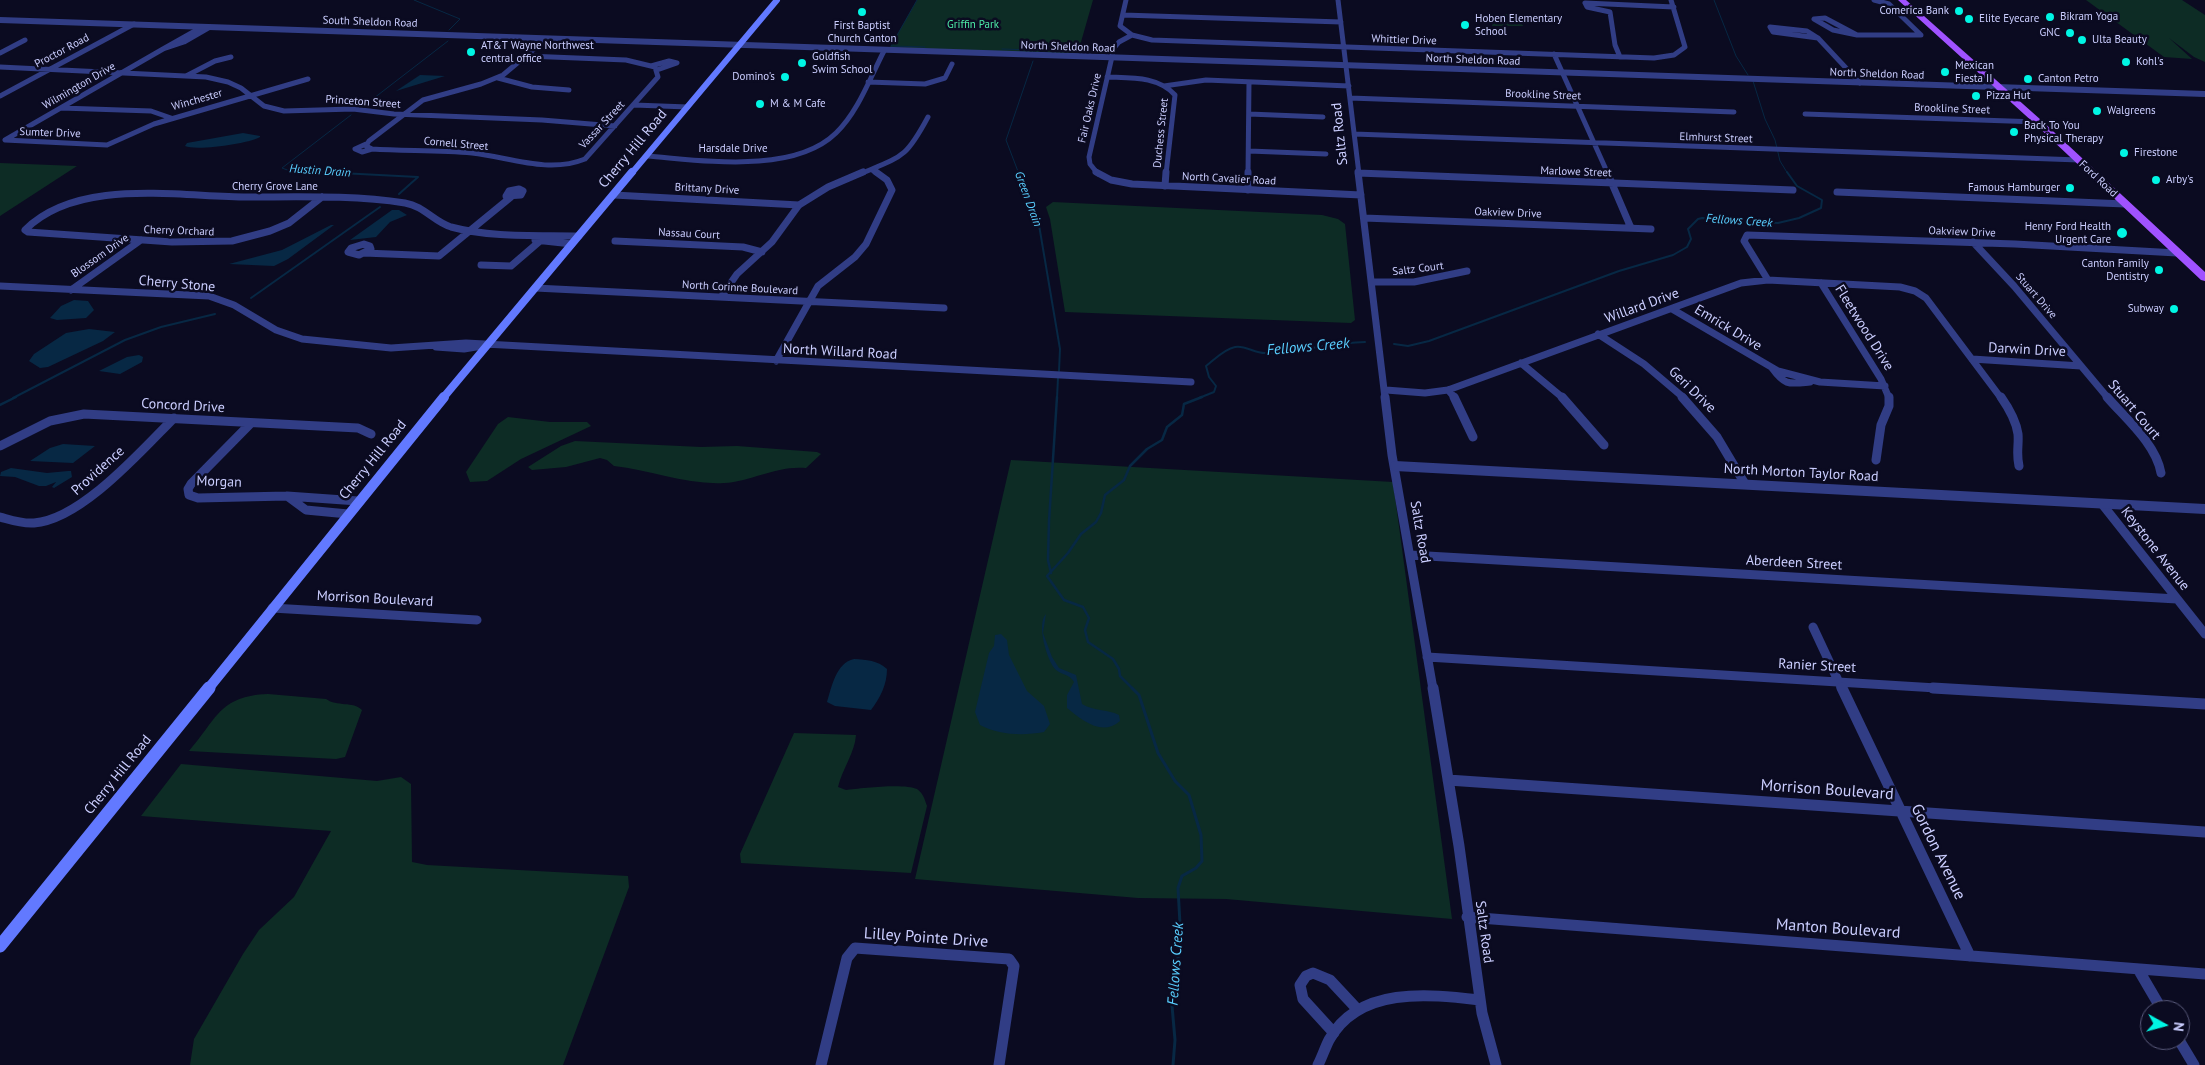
<!DOCTYPE html>
<html>
<head>
<meta charset="utf-8">
<style>
  body { margin:0 }
  #map { position:relative; width:2205px; height:1065px; overflow:hidden; background:#0b0b21; font-family:"PT Sans",sans-serif }
  canvas { display:block }
  .north { position:absolute; left:2140px; top:1000px; width:50px; height:50px; box-sizing:border-box; background:#0b0b21; border:1px solid #58597a; border-radius:50%; rotate:97deg; font-size:14px; font-weight:700; line-height:20px; text-align:center; color:#cbceff }
  .north::after { content:''; display:block; margin:auto; width:18px; height:22px; background:#00f6e4; clip-path:polygon(50% 0,100% 100%,50% 72%,0 100%) }
</style>
</head>
<body>
<div id="map">
<canvas width="2205" height="1065"></canvas>
<div class="north">N</div>
</div>
<script>
const g = document.querySelector('canvas').getContext('2d');
g.lineJoin = 'round';
function paint(path, color) {
  g.fillStyle = color;
  g.fill(path, 'evenodd');
}
function trace(path, color, width, dash) {
  g.strokeStyle = color;
  g.lineWidth = width;
  g.lineCap = dash ? 'butt' : 'round';
  g.setLineDash(dash || []);
  g.stroke(path);
}
function drawText(font, color, halo, rows, align = 'center') {
  g.font = font + ' "PT Sans",sans-serif';
  g.lineWidth = 5;
  g.setLineDash([]);
  g.textBaseline = 'middle';
  g.strokeStyle = halo;
  g.fillStyle = color;
  for (const [text, x, y, turn = 0] of rows) {
    g.save();
    g.translate(x, y);
    g.rotate((+turn || 0) * Math.PI / 180);
    g.textAlign = isNaN(turn) ? turn : align;
    if (halo) g.strokeText(text, 0, 0);
    g.fillText(text, 0, 0);
    g.restore();
  }
}
const green = new Path2D(`
  M 917,0 L 1093,0 L 1077,56 L 890,47 Z
  M 2086,0 L 2182,0 L 2205,15 L 2205,62 L 2194,57 L 2169,38 L 2192,59 L 2164,57 Z
  M 1505,14 L 1518,15 L 1523,26 L 1492,26 L 1494,18 Z
  M 0,163 L 77,166 L 0,216 Z
  M 1053,202 L 1322,215 L 1338,219 L 1345,224 L 1355,320 L 1351,323 L 1065,312 L 1050,219 L 1046,207 Z
  M 508,417 L 550,422 L 587,422 L 591,426 L 521,459 L 487,481 L 470,482 L 466,472 L 498,424 Z
  M 575,441 L 701,447 L 737,446 L 817,452 L 821,454 L 806,468 C 777,465 753,481 724,483 C 687,485 650,470 614,466 L 607,460 L 600,458 L 566,467 L 532,470 L 528,467 L 561,446 Z
  M 1011,460 L 1393,482 L 1452,919 L 1226,899 L 1138,898 L 915,879 Z
  M 268,694 L 326,699 C 337,707 353,701 362,710 L 345,757 L 336,759 L 189,751 C 217,719 219,696 268,694 Z
  M 794,733 L 856,735 C 855,752 842,770 838,787 L 846,790 C 860,788 905,783 917,789 C 923,793 925,800 927,806 L 911,873 L 741,863 L 740,854 Z
  M 181,764 L 377,781 L 401,777 L 411,784 L 412,862 L 427,865 L 628,876 L 629,887 L 563,1065 L 190,1065 L 194,1039 L 243,954 L 259,930 L 294,897 L 331,831 L 141,816 Z`);
const water = new Path2D(`
  M 420,75 L 445,76 L 396,91 Z
  M 243,133 L 260,136 L 260,137 C 248,144 196,151 185,146 L 187,143 Z
  M 392,210 L 399,210 L 407,215 L 390,222 L 376,237 L 350,240 Z
  M 331,225 L 334,225 L 288,259 L 274,266 L 229,264 L 282,250 Z
  M 74,300 L 88,301 L 94,310 L 86,318 L 57,320 L 50,318 L 61,306 Z
  M 89,329 L 115,332 L 103,341 L 48,367 L 40,368 L 29,361 L 34,354 L 66,333 Z
  M 139,355 L 143,357 L 142,362 L 120,374 L 99,371 L 127,357 Z
  M 63,444 L 95,446 L 73,463 L 30,461 L 50,448 Z
  M 11,468 L 47,473 L 68,471 L 71,471 L 72,477 L 54,488 L 52,487 L 56,482 L 46,486 L 39,486 L 15,477 L 0,476 L 1,472 Z
  M 1046,614 L 1043,633 L 1052,657 L 1059,668 L 1076,675 L 1082,704 C 1093,711 1107,709 1119,715 L 1120,721 C 1102,737 1082,720 1067,708 L 1067,695 L 1074,682 C 1070,674 1061,675 1055,669 C 1047,660 1036,624 1046,614 Z
  M 1001,634 L 1007,640 L 1009,655 L 1027,691 L 1044,706 L 1050,724 L 1044,732 C 1023,736 999,735 980,725 L 975,712 L 989,653 L 994,646 L 995,635 Z
  M 854,659 C 867,660 877,660 887,669 C 887,685 880,698 871,710 L 835,706 L 827,702 C 832,686 836,663 854,659 Z`);
const streamFar3 = new Path2D(`
  M 414,0 L 460,19 L 449,30
  M 917,0 L 891,46 L 925,47
  M 1714,0 L 1736,56 L 1748,75
  M 1002,49 L 1033,50 L 1036,53
  M 1753,81 L 1765,119 L 1775,140 L 1780,161 L 1788,174
  M 365,105 L 448,41
  M 348,174 L 290,171 L 282,168 L 351,115
  M 1019,174 L 1006,140 L 1033,61`);
const streamFar2 = new Path2D(`
  M 321,172 L 418,177 L 399,194
  M 1019,172 L 1039,225 L 1060,349 L 1059,371
  M 251,298 L 380,207
  M 1394,344 L 1408,346 L 1429,341 L 1619,271 L 1673,255 L 1687,247 L 1691,239 L 1688,229 L 1698,219 L 1702,218 L 1778,223 L 1799,218 L 1821,208 L 1822,200 L 1797,186 L 1787,172
  M 13,398 L 125,340 L 161,327 L 215,314
  M 1057,398 L 1058,378
  M 1199,398 L 1214,392 L 1216,386 L 1209,377 L 1206,366 C 1214,360 1224,349 1235,347 C 1245,345 1254,353 1265,353 C 1299,352 1331,343 1365,342`);
const streamFar1 = new Path2D(`
  M 0,405 L 16,397
  M 1051,573 L 1048,560 L 1049,521 L 1057,397
  M 1133,689 L 1120,676 L 1119,669 L 1113,659 L 1088,642 L 1085,630 L 1089,618 L 1083,607 L 1064,600 L 1047,576 L 1068,553 L 1081,534 L 1096,522 L 1101,513 L 1105,495 L 1124,480 L 1130,466 L 1147,449 L 1162,440 L 1167,427 L 1182,415 L 1184,404 L 1202,397`);
const stream = new Path2D(`
  M 1132,688 L 1139,695 L 1158,753 L 1175,781 L 1189,795 L 1201,835 L 1202,861 L 1196,868 L 1182,876 L 1178,888 L 1181,942 L 1171,994 L 1175,1040 L 1173,1065`);
const minorFar3 = new Path2D(`
  M 1126,0 L 1120,26 L 1132,35 L 1152,40 L 1654,58 L 1674,55 L 1685,47 L 1671,0
  M 1338,0 L 1359,174
  M 1123,15 L 1341,22
  M 1825,18 L 1857,35 L 1833,30 L 1814,19 Z
  M 202,27 L 163,49 L 184,42 L 210,27
  M 1770,27 L 1807,31 L 1818,38 L 1773,32 Z
  M 1857,35 L 1921,35 L 1889,4 L 1874,0
  M 1818,38 L 1860,83
  M 0,53 L 25,40
  M 1554,54 L 1608,174
  M 527,56 L 626,60 L 655,67 L 658,77 L 585,159 C 548,174 509,157 472,153 C 439,150 405,151 372,149 L 366,146 L 369,141 L 423,100 L 481,84 L 503,75 L 546,39
  M 1620,57 L 1615,45 L 1610,12 L 1587,7 L 1585,3 L 1674,7
  M 651,66 L 669,61 L 677,63 L 657,70
  M 0,67 L 206,77 L 228,82 L 241,88 L 264,106 L 284,111 L 353,109 L 394,114 L 542,120 L 615,126
  M 188,75 L 215,61 L 231,57
  M 1107,77 C 1131,78 1158,76 1175,95 L 1166,174
  M 498,78 L 532,87 L 569,90
  M 868,82 L 925,84 L 945,78 L 952,64
  M 1164,86 L 1206,80 L 1349,86
  M 0,96 L 134,24
  M 1350,98 L 1734,112
  M 634,105 L 688,107
  M 61,108 L 151,111 L 171,118
  M 1249,114 L 1323,117
  M 1805,114 L 2038,122
  M 1354,134 L 2079,160
  M 5,140 L 107,145 L 154,124 L 308,79
  M 5,140 L 163,49
  M 366,144 L 355,149 L 362,152 L 372,149
  M 1249,151 L 1326,154
  M 647,156 C 701,160 793,175 836,133 C 858,112 870,78 884,51
  M 872,170 L 878,174
  M 1358,173 L 1376,174
  M 860,174 C 903,156 906,158 928,117
  M 1098,174 L 1090,164 L 1089,157 L 1114,48 L 1119,42 L 1132,35
  M 1248,174 L 1249,82`);
const minorFar2 = new Path2D(`
  M 1096,172 L 1111,180 L 1132,184 L 1361,195
  M 1358,172 L 1385,398
  M 1607,172 L 1631,228
  M 1358,173 L 1793,190
  M 1165,186 L 1166,172
  M 519,189 L 523,191 L 521,195 L 506,196 L 509,191 Z
  M 1248,190 L 1248,172
  M 1837,192 L 2125,204
  M 614,195 L 799,205
  M 322,197 L 289,223 L 270,231 L 232,241 L 172,242 L 28,232 L 25,230 C 78,177 179,197 247,197 C 300,197 353,195 405,203 C 424,206 434,222 451,227 C 492,238 537,235 579,236
  M 1364,218 L 1651,229
  M 535,240 L 572,244
  M 615,241 L 743,247 L 762,252
  M 1973,242 L 2014,286 L 2108,398
  M 364,244 L 370,246 L 371,249 L 359,255 L 348,252 L 351,248 Z
  M 364,253 L 439,256 L 511,197
  M 481,265 L 511,266 L 540,241
  M 1768,280 L 1744,241 L 1747,235 L 2015,244 L 2177,253
  M 1372,282 L 1414,282 L 1467,271
  M 1821,283 L 1881,379 L 1889,398
  M 0,286 L 209,296 L 234,305 L 276,330 L 302,339 L 391,348 L 466,343 L 1191,382
  M 535,288 L 944,308
  M 71,290 L 141,240
  M 721,297 L 737,274 L 772,242 L 799,205 L 828,187 L 863,172
  M 1672,309 L 1778,371 L 1820,382 L 1885,386
  M 1598,334 L 1644,364 L 1684,398
  M 436,347 L 464,349 L 482,346
  M 1972,359 L 2081,366
  M 776,361 L 818,286 L 855,257 L 866,244 L 892,190 L 887,180 L 876,172
  M 1521,363 L 1563,398
  M 1772,368 C 1785,386 1789,384 1810,382
  M 1386,390 L 1425,393 L 1448,390 L 1741,283 L 1768,280 L 1900,287 L 1915,291 L 1926,298 L 2001,398
  M 1448,390 L 1455,398`);
const minorFar1 = new Path2D(`
  M 1385,397 L 1392,455 L 1433,689
  M 1454,397 L 1473,437
  M 1562,397 L 1604,445
  M 1682,397 L 1717,437 L 1745,484
  M 2001,397 C 2008,407 2016,420 2018,434 C 2019,445 2016,453 2019,466
  M 2107,397 C 2126,419 2156,444 2161,473
  M 251,423 L 191,484 L 188,489 L 189,495 L 198,498 L 287,496 L 358,501
  M 0,446 L 50,421 L 84,414 L 358,428 L 371,434
  M 1876,460 L 1881,425 L 1889,406 L 1889,397
  M 287,496 L 306,510 L 348,514
  M 2102,504 L 2205,634
  M 0,517 C 11,520 22,524 34,523 C 81,520 142,450 174,418
  M 1410,555 L 2177,599
  M 272,608 L 477,620
  M 1813,627 L 1842,689
  M 1427,657 L 1953,689`);
const minor = new Path2D(`
  M 1433,688 L 1459,846 L 1482,1013 L 1496,1065
  M 1842,688 L 1970,956
  M 1933,688 L 2205,704
  M 1448,780 L 2205,832
  M 1467,917 L 2205,974
  M 2138,969 L 2162,1010
  M 1334,1033 L 1303,999 L 1300,985 L 1306,976 L 1313,973 L 1330,980 L 1358,1010
  M 2179,1040 L 2194,1065
  M 821,1065 L 847,958 L 855,948 L 1009,959 L 1014,966 L 999,1065
  M 1318,1065 C 1322,1057 1325,1048 1329,1040 C 1359,986 1428,994 1480,1000`);
const tertiaryFar1 = new Path2D(`
  M 0,20 L 2205,94`);
const tertiary = new Path2D(`
  M 1395,466 L 2205,509`);
const secondaryFar3 = new Path2D(`
  M 631,174 L 777,0`);
const secondaryFar2 = new Path2D(`
  M 443,398 L 632,172`);
const secondaryFar1 = new Path2D(`
  M 208,689 L 444,397`);
const secondary = new Path2D(`
  M 0,946 L 209,688`);
const primary = new Path2D(`
  M 1898,0 L 1906,0 L 2041,120 L 2205,272 L 2205,281 L 2201,280 L 2035,124 Z`);
const markers = [
  [1959,11,5,"#00f6e4"],
  [862,12,5,"#00f6e4"],
  [2050,17,5,"#00f6e4"],
  [1969,19,5,"#00f6e4"],
  [1465,25,5,"#00f6e4"],
  [2070,33,5,"#00f6e4"],
  [2082,40,5,"#00f6e4"],
  [471,52,5,"#00f6e4"],
  [2126,62,5,"#00f6e4"],
  [802,63,5,"#00f6e4"],
  [1945,72,5,"#00f6e4"],
  [785,77,5,"#00f6e4"],
  [2028,79,5,"#00f6e4"],
  [1976,96,5,"#00f6e4"],
  [760,104,5,"#00f6e4"],
  [2097,111,5,"#00f6e4"],
  [2014,132,5,"#00f6e4"],
  [2124,153,5,"#00f6e4"],
  [2156,180,5,"#00f6e4"],
  [2070,188,5,"#00f6e4"],
  [2122,233,6,"#00f6e4"],
  [2159,270,5,"#00f6e4"],
  [2174,309,5,"#00f6e4"]
];
const farPoinames = [
  ["Comerica Bank",1949,11,"right"],
  ["Bikram Yoga",2060,17],
  ["Hoben Elementary",1475,19],
  ["School",1475,32],
  ["Elite Eyecare",1979,19],
  ["First Baptist",862,26,"center"],
  ["Church Canton",862,39,"center"],
  ["GNC",2060,33,"right"],
  ["Ulta Beauty",2092,40],
  ["AT&T Wayne Northwest",481,46],
  ["central office",481,59],
  ["Goldfish",812,57],
  ["Swim School",812,70],
  ["Kohl's",2136,62],
  ["Mexican",1955,66],
  ["Fiesta II",1955,79],
  ["Domino's",775,77,"right"],
  ["Canton Petro",2038,79],
  ["Pizza Hut",1986,96],
  ["M & M Cafe",770,104],
  ["Walgreens",2107,111],
  ["Back To You",2024,126],
  ["Physical Therapy",2024,139],
  ["Firestone",2134,153],
  ["Arby's",2166,180],
  ["Famous Hamburger",2060,188,"right"],
  ["Henry Ford Health",2111,227,"right"],
  ["Urgent Care",2111,240,"right"],
  ["Canton Family",2149,264,"right"],
  ["Dentistry",2149,277,"right"],
  ["Subway",2164,309,"right"]
];
const farStreetnames = [
  ["South Sheldon Road",370,22,2],
  ["Whittier Drive",1404,40,2],
  ["North Sheldon Road",1068,47,2],
  ["Proctor Road",62,51,-28],
  ["North Sheldon Road",1473,60,2],
  ["North Sheldon Road",1877,74,2],
  ["Wilmington Drive",79,86,-30],
  ["Brookline Street",1543,95,2],
  ["Winchester",197,100,-16],
  ["Princeton Street",363,102,4],
  ["Fair Oaks Drive",1090,108,-77],
  ["Brookline Street",1952,109,2],
  ["Vassar Street",602,125,-47],
  ["Sumter Drive",50,133,2],
  ["Duchess Street",1161,133,-84],
  ["Elmhurst Street",1716,138,2],
  ["Cornell Street",456,144,5],
  ["Harsdale Drive",733,149],
  ["Marlowe Street",1576,172,2],
  ["North Cavalier Road",1229,179,3],
  ["Ford Road",2098,179,43],
  ["Cherry Grove Lane",275,187],
  ["Brittany Drive",707,189,3],
  ["Oakview Drive",1508,213,2],
  ["Cherry Orchard",179,231,2],
  ["Oakview Drive",1962,232,2],
  ["Nassau Court",689,234,3],
  ["Blossom Drive",100,256,-35],
  ["Saltz Court",1418,269,-7],
  ["North Corinne Boulevard",740,288,3],
  ["Stuart Drive",2036,296,49]
];
const farParknames = [
  ["Griffin Park",973,25]
];
const farWaternames = [
  ["Hustin Drain",320,171,4],
  ["Green Drain",1028,199,70],
  ["Fellows Creek",1739,221,4]
];
const streetNames = [
  ["Saltz Road",1340,134,-96],
  ["Cherry Hill Road",633,149,-50],
  ["Cherry Stone",177,284,5],
  ["Willard Drive",1642,306,-20],
  ["Emrick Drive",1728,328,31],
  ["Fleetwood Drive",1864,328,58],
  ["Darwin Drive",2027,350,3],
  ["North Willard Road",840,352,3],
  ["Geri Drive",1692,390,44],
  ["Concord Drive",183,406,3],
  ["Stuart Court",2134,410,50],
  ["Cherry Hill Road",373,460,-51],
  ["Providence",98,471,-42],
  ["North Morton Taylor Road",1801,473,3],
  ["Morgan",219,482,2],
  ["Saltz Road",1420,532,80],
  ["Keystone Avenue",2155,549,52],
  ["Aberdeen Street",1794,563,3],
  ["Morrison Boulevard",375,599,3],
  ["Ranier Street",1817,666,3],
  ["Cherry Hill Road",118,775,-51],
  ["Saltz Road",1484,932,82]
];
const waterNames = [
  ["Fellows Creek",1308,347,-5],
  ["Fellows Creek",1176,964,-86]
];
const nearStreetnames = [
  ["Morrison Boulevard",1827,790,4],
  ["Gordon Avenue",1938,852,64],
  ["Manton Boulevard",1838,929,4],
  ["Lilley Pointe Drive",926,938,4]
];
paint(green, '#0d2c25');
paint(water, '#072844');
trace(streamFar3, '#072844', 1);
trace(streamFar2, '#072844', 2);
trace(streamFar1, '#072844', 2.5);
trace(stream, '#072844', 3);
trace(minorFar3, '#313d85', 5);
trace(minorFar2, '#313d85', 7);
trace(minorFar1, '#313d85', 9);
trace(minor, '#313d85', 11);
trace(tertiaryFar1, '#313d85', 6);
trace(tertiary, '#313d85', 10);
trace(secondaryFar3, '#6279ff', 6);
trace(secondaryFar2, '#6279ff', 8);
trace(secondaryFar1, '#6279ff', 10);
trace(secondary, '#6279ff', 13);
paint(primary, '#a052ff');
for (const [x, y, r, color] of markers) {
  const dot = new Path2D();
  dot.arc(x, y, r, 0, 2 * Math.PI);
  g.fillStyle = color;
  g.fill(dot);
  trace(dot, '#0b0b21', 2);
}
drawText('11px', '#cbceff', '#0b0b21', farPoinames, 'left');
drawText('11px', '#cbceff', '#0b0b21', farStreetnames);
drawText('11px', '#4deaa7', '#0b0b21', farParknames);
drawText('italic 12px', '#59cfff', '#0b0b21', farWaternames);
drawText('14px', '#cbceff', '#0b0b21', streetNames);
drawText('italic 15px', '#59cfff', '#0b0b21', waterNames);
drawText('16px', '#cbceff', '#0b0b21', nearStreetnames);
</script>
</body>
</html>
